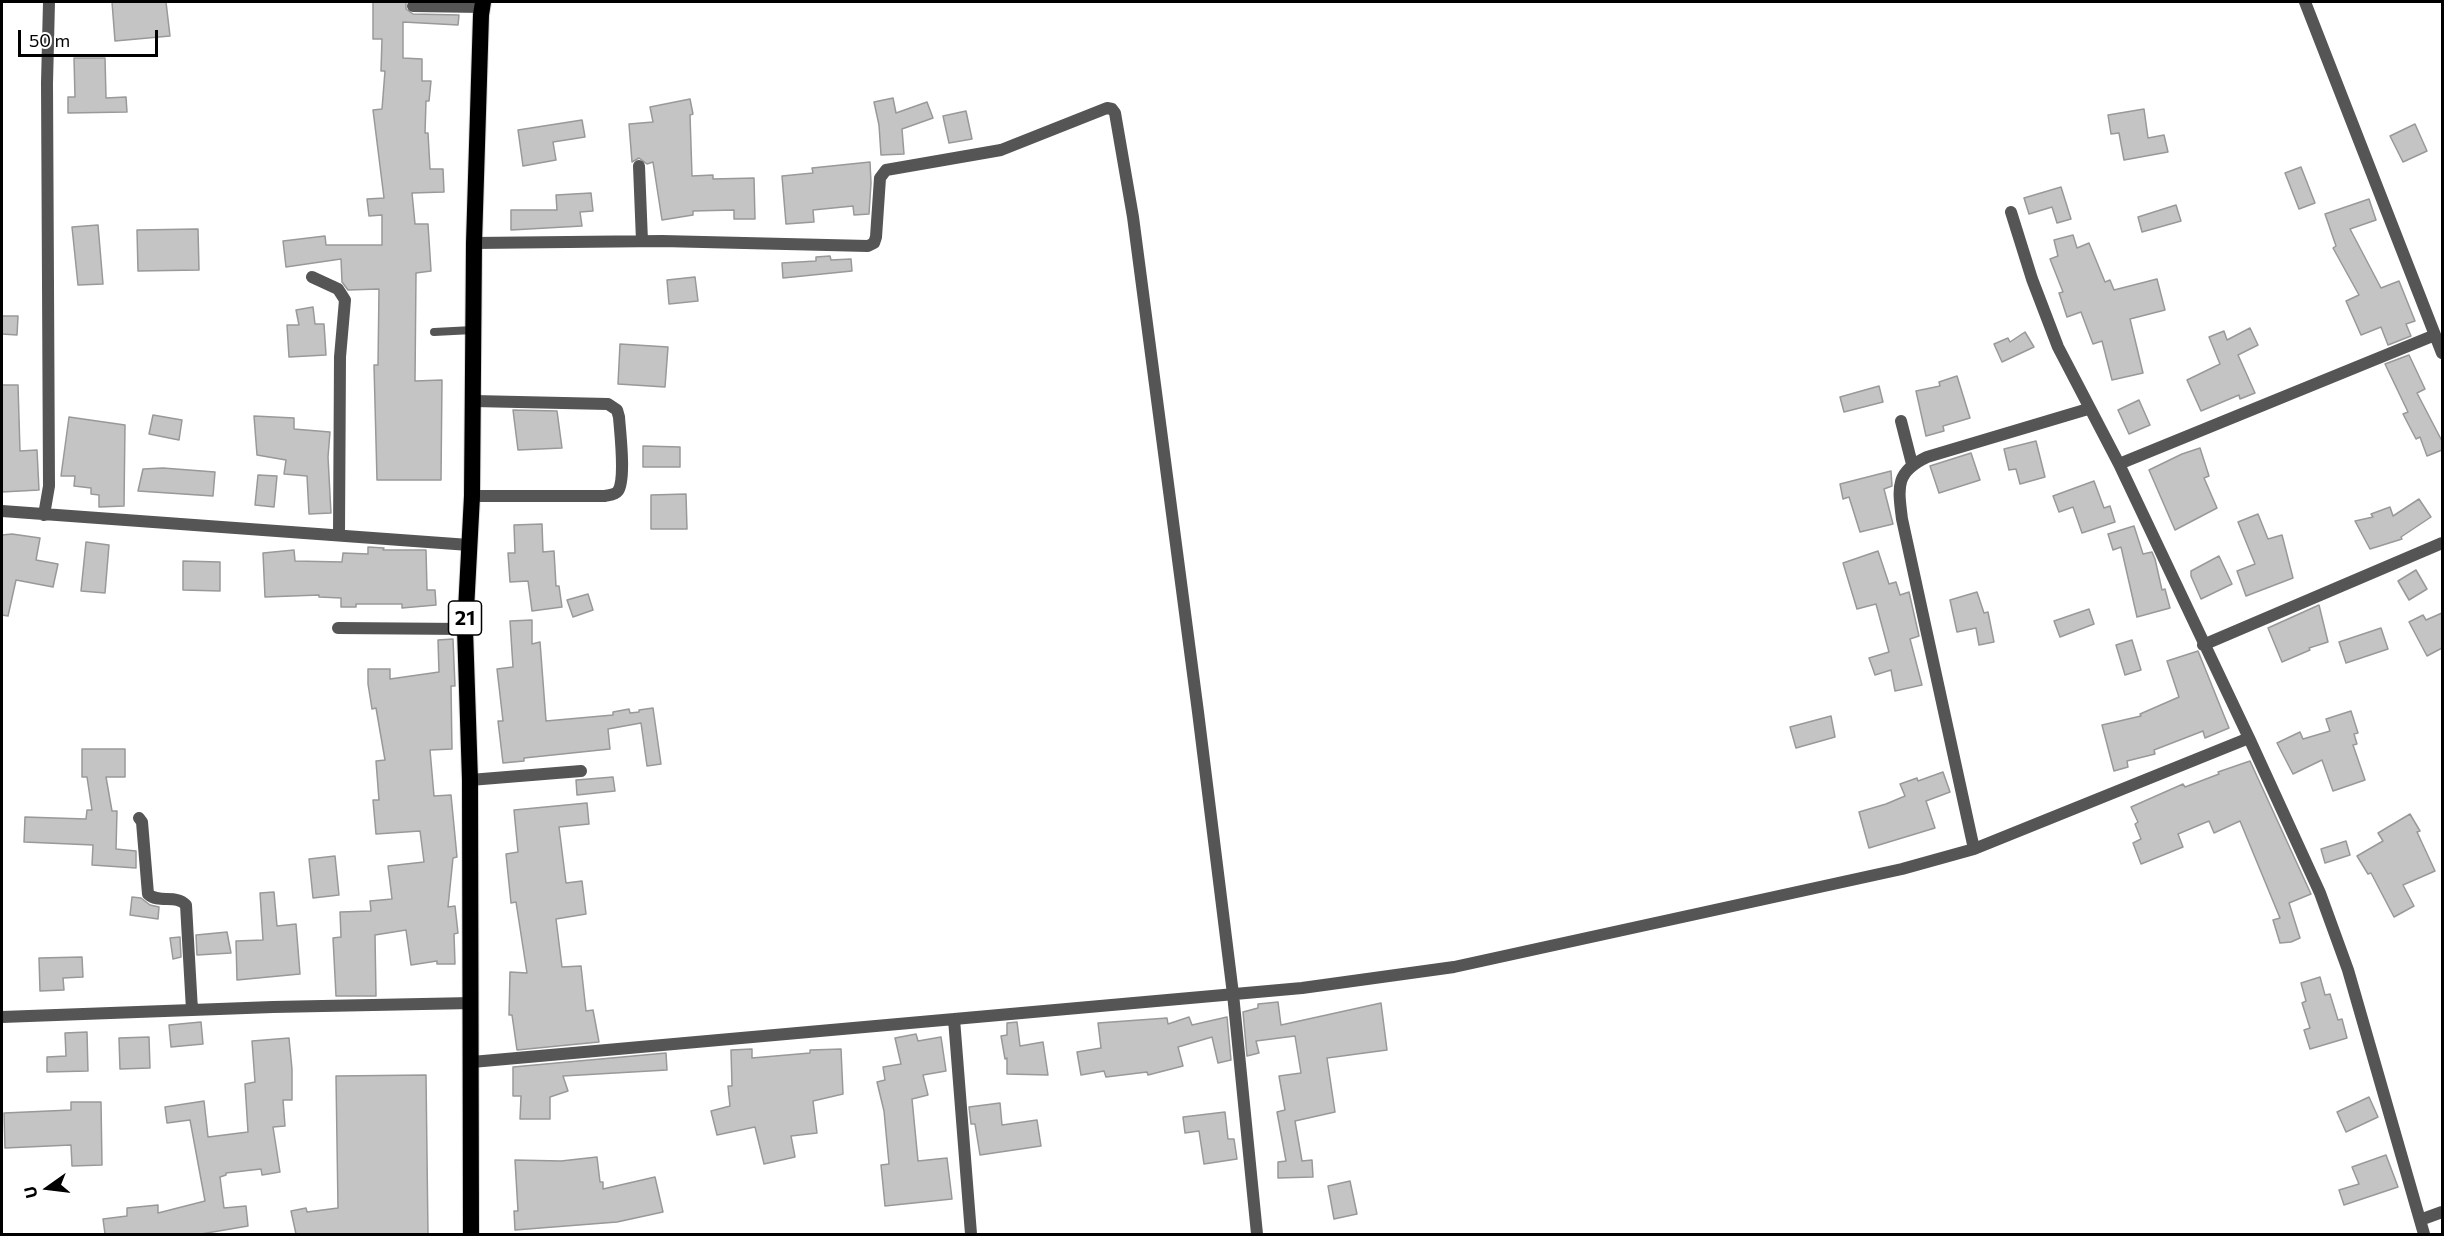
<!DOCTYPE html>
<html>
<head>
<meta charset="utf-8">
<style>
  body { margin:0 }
  #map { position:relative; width:2444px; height:1236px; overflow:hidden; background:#fff; font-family:Commissioner,sans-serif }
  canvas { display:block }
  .frame { position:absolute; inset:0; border:3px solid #000; pointer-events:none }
  .north { position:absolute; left:18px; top:1158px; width:60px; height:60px; -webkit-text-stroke:4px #fff; paint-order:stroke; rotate:256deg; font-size:16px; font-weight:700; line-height:24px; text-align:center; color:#000 }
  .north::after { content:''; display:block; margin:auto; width:21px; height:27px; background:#000; clip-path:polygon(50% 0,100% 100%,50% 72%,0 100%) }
  .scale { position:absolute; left:18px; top:30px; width:140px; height:27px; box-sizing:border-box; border:3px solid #000; border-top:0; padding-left:8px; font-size:18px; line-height:21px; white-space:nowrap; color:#000; -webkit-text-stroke:4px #fff; paint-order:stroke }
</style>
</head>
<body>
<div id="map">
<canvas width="2444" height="1236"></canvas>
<div class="frame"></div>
<div class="north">U</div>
<div class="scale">50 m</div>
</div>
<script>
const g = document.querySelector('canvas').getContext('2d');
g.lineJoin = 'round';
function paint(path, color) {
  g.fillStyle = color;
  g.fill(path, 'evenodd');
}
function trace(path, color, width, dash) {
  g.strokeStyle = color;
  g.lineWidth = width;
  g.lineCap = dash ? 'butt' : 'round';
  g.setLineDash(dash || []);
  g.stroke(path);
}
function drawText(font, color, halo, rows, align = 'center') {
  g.font = font + ' Commissioner,sans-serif';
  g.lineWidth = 4.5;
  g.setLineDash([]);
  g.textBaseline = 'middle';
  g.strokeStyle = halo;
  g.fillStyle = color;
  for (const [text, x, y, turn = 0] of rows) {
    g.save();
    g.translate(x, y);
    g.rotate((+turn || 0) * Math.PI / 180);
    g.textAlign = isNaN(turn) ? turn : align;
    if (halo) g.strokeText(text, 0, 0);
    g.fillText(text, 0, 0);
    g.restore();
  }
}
const building = new Path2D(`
  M 112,2 L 166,2 L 170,36 L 115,41 Z
  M 373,2 L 406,2 L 406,9 L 413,14 L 459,15 L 458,25 L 403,22 L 403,58 L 422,59 L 422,81 L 431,81 L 429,101 L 426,101 L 425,133 L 428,133 L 430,169 L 443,169 L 444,192 L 412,193 L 415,224 L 428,224 L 431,271 L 416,273 L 415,381 L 442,380 L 441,480 L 377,480 L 374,365 L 378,365 L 379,289 L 348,290 L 342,282 L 341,259 L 286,267 L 283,241 L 325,236 L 326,245 L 382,245 L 382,215 L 369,216 L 367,199 L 384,198 L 373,110 L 382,109 L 385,71 L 381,71 L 382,39 L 373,39 Z
  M 74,58 L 105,58 L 106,98 L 126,97 L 127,112 L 68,113 L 68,97 L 75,97 Z
  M 893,98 L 896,113 L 927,102 L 933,118 L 902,129 L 904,154 L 881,155 L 879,125 L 874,102 Z
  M 690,99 L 693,114 L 690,115 L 692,176 L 713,175 L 713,179 L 754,178 L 755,219 L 734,219 L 734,210 L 693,211 L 693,215 L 662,220 L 653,162 L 647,164 L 639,158 L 632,162 L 629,124 L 653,122 L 650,107 Z
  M 2144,109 L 2148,138 L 2164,135 L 2168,152 L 2124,160 L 2119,133 L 2111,134 L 2108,115 Z
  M 966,111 L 972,139 L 949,143 L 943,116 Z
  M 582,120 L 585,137 L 553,142 L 556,160 L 523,166 L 518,130 Z
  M 2415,124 L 2427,151 L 2403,162 L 2390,136 Z
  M 870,162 L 871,183 L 869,214 L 854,215 L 853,206 L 813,210 L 814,222 L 786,224 L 782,176 L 813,173 L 812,168 Z
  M 2301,167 L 2315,203 L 2299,209 L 2285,173 Z
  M 2061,187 L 2071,219 L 2057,223 L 2052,207 L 2029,214 L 2024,198 Z
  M 591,193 L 593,211 L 580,212 L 582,226 L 511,230 L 511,210 L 557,210 L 556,195 Z
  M 2369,199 L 2376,220 L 2350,229 L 2381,288 L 2399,281 L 2415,321 L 2406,324 L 2411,336 L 2388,345 L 2381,327 L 2361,335 L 2346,301 L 2359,295 L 2333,248 L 2336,246 L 2325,214 Z
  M 2176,205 L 2181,221 L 2142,232 L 2138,217 Z
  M 98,225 L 103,284 L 78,285 L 72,227 Z
  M 198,229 L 199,270 L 138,271 L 137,230 Z
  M 2073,235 L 2077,248 L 2089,243 L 2105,282 L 2110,280 L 2114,290 L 2157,279 L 2165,310 L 2130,319 L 2143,373 L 2112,380 L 2102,341 L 2093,344 L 2081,312 L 2067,317 L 2059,293 L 2063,292 L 2050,259 L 2058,256 L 2054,240 Z
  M 830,256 L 831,260 L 851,259 L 852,271 L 783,278 L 782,263 L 816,261 L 816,257 Z
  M 695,277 L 698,301 L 669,304 L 667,280 Z
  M 313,307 L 315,324 L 324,324 L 326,355 L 289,357 L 287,325 L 299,325 L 296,310 Z
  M 2,316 L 18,316 L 17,335 L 2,334 Z
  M 2250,328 L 2258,345 L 2238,355 L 2255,393 L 2240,399 L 2239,395 L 2201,411 L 2187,380 L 2220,364 L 2209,337 L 2224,331 L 2227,340 Z
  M 2025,332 L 2034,347 L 2002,362 L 1994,344 L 2008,338 L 2010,342 Z
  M 620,344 L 668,347 L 665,387 L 618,384 Z
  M 2409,355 L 2425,389 L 2417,393 L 2442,441 L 2442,450 L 2427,456 L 2420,437 L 2416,439 L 2403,414 L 2408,412 L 2385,364 Z
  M 1957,376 L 1970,418 L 1943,426 L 1944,431 L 1926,436 L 1916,391 L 1940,386 L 1939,382 Z
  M 2,385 L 18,385 L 20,451 L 37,450 L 39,490 L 2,492 Z
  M 1879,386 L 1883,402 L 1844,412 L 1840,397 Z
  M 2139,400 L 2150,425 L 2129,434 L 2118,410 Z
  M 513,410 L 557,411 L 562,448 L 518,450 Z
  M 153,415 L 182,420 L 179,440 L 149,434 Z
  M 254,416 L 294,418 L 294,429 L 330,432 L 328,457 L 331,513 L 309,514 L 307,476 L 284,474 L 286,460 L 257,455 Z
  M 69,417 L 125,425 L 124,506 L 99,507 L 99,495 L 91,494 L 91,488 L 74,486 L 75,476 L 61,476 Z
  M 2036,441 L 2045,477 L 2020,484 L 2016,469 L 2009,470 L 2004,449 Z
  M 643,446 L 680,447 L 680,467 L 643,467 Z
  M 2200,448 L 2209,476 L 2204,478 L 2217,508 L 2175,530 L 2149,470 L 2182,454 Z
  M 1971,453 L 1980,480 L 1939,493 L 1930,466 Z
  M 163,468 L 215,472 L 213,496 L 138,491 L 143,469 Z
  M 1891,471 L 1892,486 L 1884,489 L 1893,524 L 1860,532 L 1849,497 L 1843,499 L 1840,484 Z
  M 258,475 L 277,476 L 274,507 L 255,505 Z
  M 2094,481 L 2104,508 L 2110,506 L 2115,522 L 2082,533 L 2073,507 L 2059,512 L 2053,496 Z
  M 686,494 L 687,529 L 651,529 L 651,495 Z
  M 2419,499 L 2431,517 L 2401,537 L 2402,539 L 2370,549 L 2355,521 L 2373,517 L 2371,514 L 2390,507 L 2393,516 Z
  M 2258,514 L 2268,539 L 2282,535 L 2293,578 L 2246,596 L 2237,571 L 2255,564 L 2238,522 Z
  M 542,524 L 543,552 L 554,551 L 556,586 L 559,586 L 562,607 L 532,611 L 528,581 L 510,582 L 508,553 L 515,553 L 514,525 Z
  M 2134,526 L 2143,554 L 2152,552 L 2155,559 L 2162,590 L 2165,589 L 2170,608 L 2137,617 L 2121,547 L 2113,550 L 2108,534 Z
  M 12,534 L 40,538 L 36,560 L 58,564 L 53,587 L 16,580 L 8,616 L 2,615 L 2,535 Z
  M 86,542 L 109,545 L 105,593 L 81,591 Z
  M 368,547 L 384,548 L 383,550 L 426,550 L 427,590 L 435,590 L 436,605 L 402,608 L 402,604 L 356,604 L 356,607 L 341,607 L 341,598 L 319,597 L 319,595 L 265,597 L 263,553 L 294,550 L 295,561 L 342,562 L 343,553 L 368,554 Z
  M 1878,551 L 1889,584 L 1896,582 L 1900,595 L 1909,592 L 1919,636 L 1910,639 L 1922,685 L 1895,691 L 1891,670 L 1875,675 L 1869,658 L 1889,652 L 1876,604 L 1857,609 L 1843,563 Z
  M 2219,556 L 2232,584 L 2201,599 L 2191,576 L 2191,571 Z
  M 183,561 L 220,562 L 220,591 L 183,590 Z
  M 2416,570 L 2427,589 L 2409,600 L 2398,581 Z
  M 1977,592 L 1984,613 L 1988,612 L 1994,642 L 1979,645 L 1976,628 L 1957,632 L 1950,600 Z
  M 588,594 L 593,610 L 573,617 L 567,600 Z
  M 2319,605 L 2328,642 L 2309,648 L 2310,650 L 2282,662 L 2268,628 Z
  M 2089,609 L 2094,624 L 2060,637 L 2054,621 Z
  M 2442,613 L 2442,648 L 2427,656 L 2409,622 L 2423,615 L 2426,620 Z
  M 532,620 L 532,644 L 540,642 L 546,721 L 613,715 L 613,712 L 629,709 L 630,713 L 639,712 L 639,710 L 653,708 L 661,764 L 647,766 L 641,723 L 608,729 L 610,749 L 524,758 L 524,761 L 503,763 L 498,721 L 503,721 L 497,669 L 513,667 L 510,621 Z
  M 2381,628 L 2388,649 L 2346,663 L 2339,642 Z
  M 453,639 L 455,686 L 451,686 L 452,749 L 430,750 L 434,796 L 451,795 L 457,857 L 453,858 L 448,907 L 455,906 L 458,933 L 454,934 L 455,964 L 437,964 L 437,961 L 411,965 L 406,930 L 375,935 L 376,996 L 336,996 L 333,938 L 341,937 L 340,912 L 371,911 L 370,901 L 392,899 L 388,866 L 424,862 L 420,831 L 376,834 L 373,800 L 379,800 L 376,761 L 385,760 L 376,708 L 372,709 L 368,684 L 368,669 L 390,669 L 390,679 L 439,672 L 438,640 Z
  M 2132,640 L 2141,670 L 2125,675 L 2116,645 Z
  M 2198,651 L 2229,728 L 2205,738 L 2203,731 L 2154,750 L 2155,754 L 2127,761 L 2128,767 L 2114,771 L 2102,725 L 2141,716 L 2140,714 L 2179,697 L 2167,661 Z
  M 2351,711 L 2358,733 L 2354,734 L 2357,744 L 2353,745 L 2365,780 L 2333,791 L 2322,760 L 2293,774 L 2277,743 L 2300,732 L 2303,739 L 2330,731 L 2326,719 Z
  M 1831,716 L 1835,737 L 1796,748 L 1790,727 Z
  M 82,749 L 125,749 L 125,777 L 106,777 L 112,811 L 117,811 L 116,849 L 136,851 L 136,868 L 92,865 L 93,845 L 24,842 L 25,817 L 86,819 L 87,810 L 92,810 L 87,777 L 82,777 Z
  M 2250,761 L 2311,894 L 2289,903 L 2300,938 L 2291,942 L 2280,943 L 2273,920 L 2280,918 L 2240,821 L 2214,833 L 2209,821 L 2178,834 L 2183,847 L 2141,864 L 2133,843 L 2141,839 L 2135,824 L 2138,822 L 2131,807 L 2183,784 L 2185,787 L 2219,774 L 2218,772 Z
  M 1943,772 L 1950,792 L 1926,801 L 1935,828 L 1869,848 L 1859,812 L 1886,804 L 1905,796 L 1900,784 L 1917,778 L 1918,781 Z
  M 613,777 L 615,791 L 577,795 L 576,780 Z
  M 587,803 L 589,824 L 559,827 L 566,883 L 582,881 L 586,914 L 556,919 L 562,967 L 581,966 L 586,1011 L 593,1010 L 599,1042 L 517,1050 L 512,1015 L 509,1015 L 510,972 L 527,973 L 516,902 L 511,903 L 506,854 L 518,852 L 514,810 Z
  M 2410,814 L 2420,831 L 2417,832 L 2435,871 L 2403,885 L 2414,906 L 2394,917 L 2371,873 L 2368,874 L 2357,856 L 2383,841 L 2378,833 Z
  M 2346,841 L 2350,855 L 2325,863 L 2321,849 Z
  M 335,856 L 339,895 L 313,898 L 309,859 Z
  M 274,892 L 277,926 L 296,924 L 300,974 L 237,980 L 236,941 L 263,940 L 260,893 Z
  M 132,897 L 141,898 L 150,905 L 159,907 L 158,919 L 130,915 Z
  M 227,932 L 231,953 L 197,955 L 196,935 Z
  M 180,937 L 181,957 L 173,959 L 170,938 Z
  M 82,957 L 83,977 L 63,978 L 64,990 L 40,991 L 39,958 Z
  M 2320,977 L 2325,995 L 2330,994 L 2338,1020 L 2342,1019 L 2347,1038 L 2310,1049 L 2304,1030 L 2310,1028 L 2302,1003 L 2306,1001 L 2301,983 Z
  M 1278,1002 L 1281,1025 L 1381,1003 L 1387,1050 L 1327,1058 L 1335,1112 L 1295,1121 L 1302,1161 L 1312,1160 L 1313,1177 L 1278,1178 L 1278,1162 L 1286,1161 L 1277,1112 L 1285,1110 L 1279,1076 L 1301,1073 L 1295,1036 L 1256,1041 L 1259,1053 L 1247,1056 L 1243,1012 L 1258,1008 L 1258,1004 Z
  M 1189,1017 L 1192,1025 L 1227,1017 L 1231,1060 L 1218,1063 L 1212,1037 L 1178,1047 L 1183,1066 L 1148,1075 L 1147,1072 L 1106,1077 L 1104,1071 L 1081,1075 L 1077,1052 L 1101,1048 L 1098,1023 L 1167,1018 L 1168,1024 Z
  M 201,1022 L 203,1044 L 171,1047 L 169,1025 Z
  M 1017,1022 L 1020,1046 L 1043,1042 L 1048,1075 L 1007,1074 L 1007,1058 L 1005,1059 L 1001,1036 L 1007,1035 L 1007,1023 Z
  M 87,1032 L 88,1071 L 47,1072 L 47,1057 L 66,1056 L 65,1033 Z
  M 916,1034 L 918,1041 L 941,1037 L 946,1071 L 923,1075 L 928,1095 L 912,1099 L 918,1161 L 947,1158 L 952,1199 L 885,1206 L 881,1165 L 889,1164 L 884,1111 L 877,1082 L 885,1080 L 883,1067 L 901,1064 L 895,1038 Z
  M 149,1037 L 150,1068 L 120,1069 L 119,1038 Z
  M 289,1038 L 292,1069 L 292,1100 L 283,1100 L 285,1126 L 273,1127 L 280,1172 L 262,1175 L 261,1169 L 226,1173 L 226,1175 L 220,1177 L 224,1208 L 246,1206 L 248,1226 L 201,1234 L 105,1234 L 103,1219 L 127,1216 L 127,1208 L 158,1205 L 158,1213 L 205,1201 L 190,1120 L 167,1123 L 165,1107 L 204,1101 L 208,1137 L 248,1132 L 245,1084 L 255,1082 L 252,1041 Z
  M 752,1049 L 752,1058 L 810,1053 L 810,1050 L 841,1049 L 843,1094 L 813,1101 L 817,1133 L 791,1136 L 795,1157 L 764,1164 L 755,1127 L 717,1135 L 711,1111 L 730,1106 L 728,1086 L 732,1086 L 731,1050 Z
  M 666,1053 L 667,1070 L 563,1076 L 568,1091 L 550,1097 L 550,1119 L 520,1119 L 521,1096 L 513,1096 L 513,1067 Z
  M 426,1075 L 428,1234 L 296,1234 L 291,1211 L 306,1208 L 307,1212 L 338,1208 L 336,1076 Z
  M 2369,1097 L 2378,1117 L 2346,1132 L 2337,1112 Z
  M 71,1102 L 101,1102 L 102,1165 L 72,1166 L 71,1145 L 5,1148 L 4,1113 L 71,1110 Z
  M 1000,1103 L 1002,1125 L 1037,1120 L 1041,1146 L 980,1155 L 975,1124 L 971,1124 L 969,1107 Z
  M 1225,1112 L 1228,1139 L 1234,1139 L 1237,1159 L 1204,1164 L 1199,1131 L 1185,1133 L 1183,1117 Z
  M 2386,1155 L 2398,1187 L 2344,1205 L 2339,1190 L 2359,1184 L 2352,1167 Z
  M 597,1157 L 600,1182 L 603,1182 L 603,1189 L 655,1177 L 663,1212 L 617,1222 L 515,1230 L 514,1211 L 518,1211 L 515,1160 L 561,1161 Z
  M 1350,1181 L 1357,1214 L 1334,1219 L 1328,1186 Z`);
const service = new Path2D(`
  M 434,332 L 473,330`);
const minor = new Path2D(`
  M 2305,2 L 2442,353
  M 413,6 L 482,7
  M 639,166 L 642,241
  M 2011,212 L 2032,279 L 2058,347 L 2119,464 L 2249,738
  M 474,243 L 662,241 L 868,246 L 874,243 L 876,237 L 880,178 L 886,170 L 1001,150 L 1107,108 L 1112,109 L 1115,113 L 1133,217 L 1198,712 L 1233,994 L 1257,1234
  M 312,277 L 338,289 L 345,300 L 340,357 L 339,534
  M 1901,421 L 1912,464
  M 2119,464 L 2435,335
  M 472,496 L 605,496 C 609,495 615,495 618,491 C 626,479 620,432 619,417 L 617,410 L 608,404 L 474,401
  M 2,511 L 469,545
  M 44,515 L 49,486 L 47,83 L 49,2
  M 338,628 L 465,629
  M 2203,645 L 2442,543
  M 470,780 L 581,771
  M 139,818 L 142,822 L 148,894 C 159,904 176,894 186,905 L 192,1010
  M 1974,849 L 1902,519 C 1898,487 1895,472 1927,457 L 2088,409
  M 2,1017 L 273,1007 L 472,1003
  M 954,1019 L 971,1234
  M 472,1062 L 1302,988 L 1454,967 L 1902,869 L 1974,849 L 2249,738 L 2320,893 L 2348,970 L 2424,1234
  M 2420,1220 L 2442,1212`);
const trunk = new Path2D(`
  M 471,1234 L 470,780 L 465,629 L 472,496 L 474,243 L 481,15 L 483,2`);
const shields = [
  [465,618,33]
];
const shieldNames = [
  ["21",465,618]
];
paint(building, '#c4c4c4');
trace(building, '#999', 1.5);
trace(trunk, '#dbdbdb', 18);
trace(service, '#555', 8);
trace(minor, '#555', 12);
trace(trunk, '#000', 16);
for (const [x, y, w] of shields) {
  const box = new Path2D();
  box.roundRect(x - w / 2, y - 17, w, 34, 4.5);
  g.fillStyle = '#fff';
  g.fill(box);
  trace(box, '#000', 1.5);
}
drawText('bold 20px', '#000', null, shieldNames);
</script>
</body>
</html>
